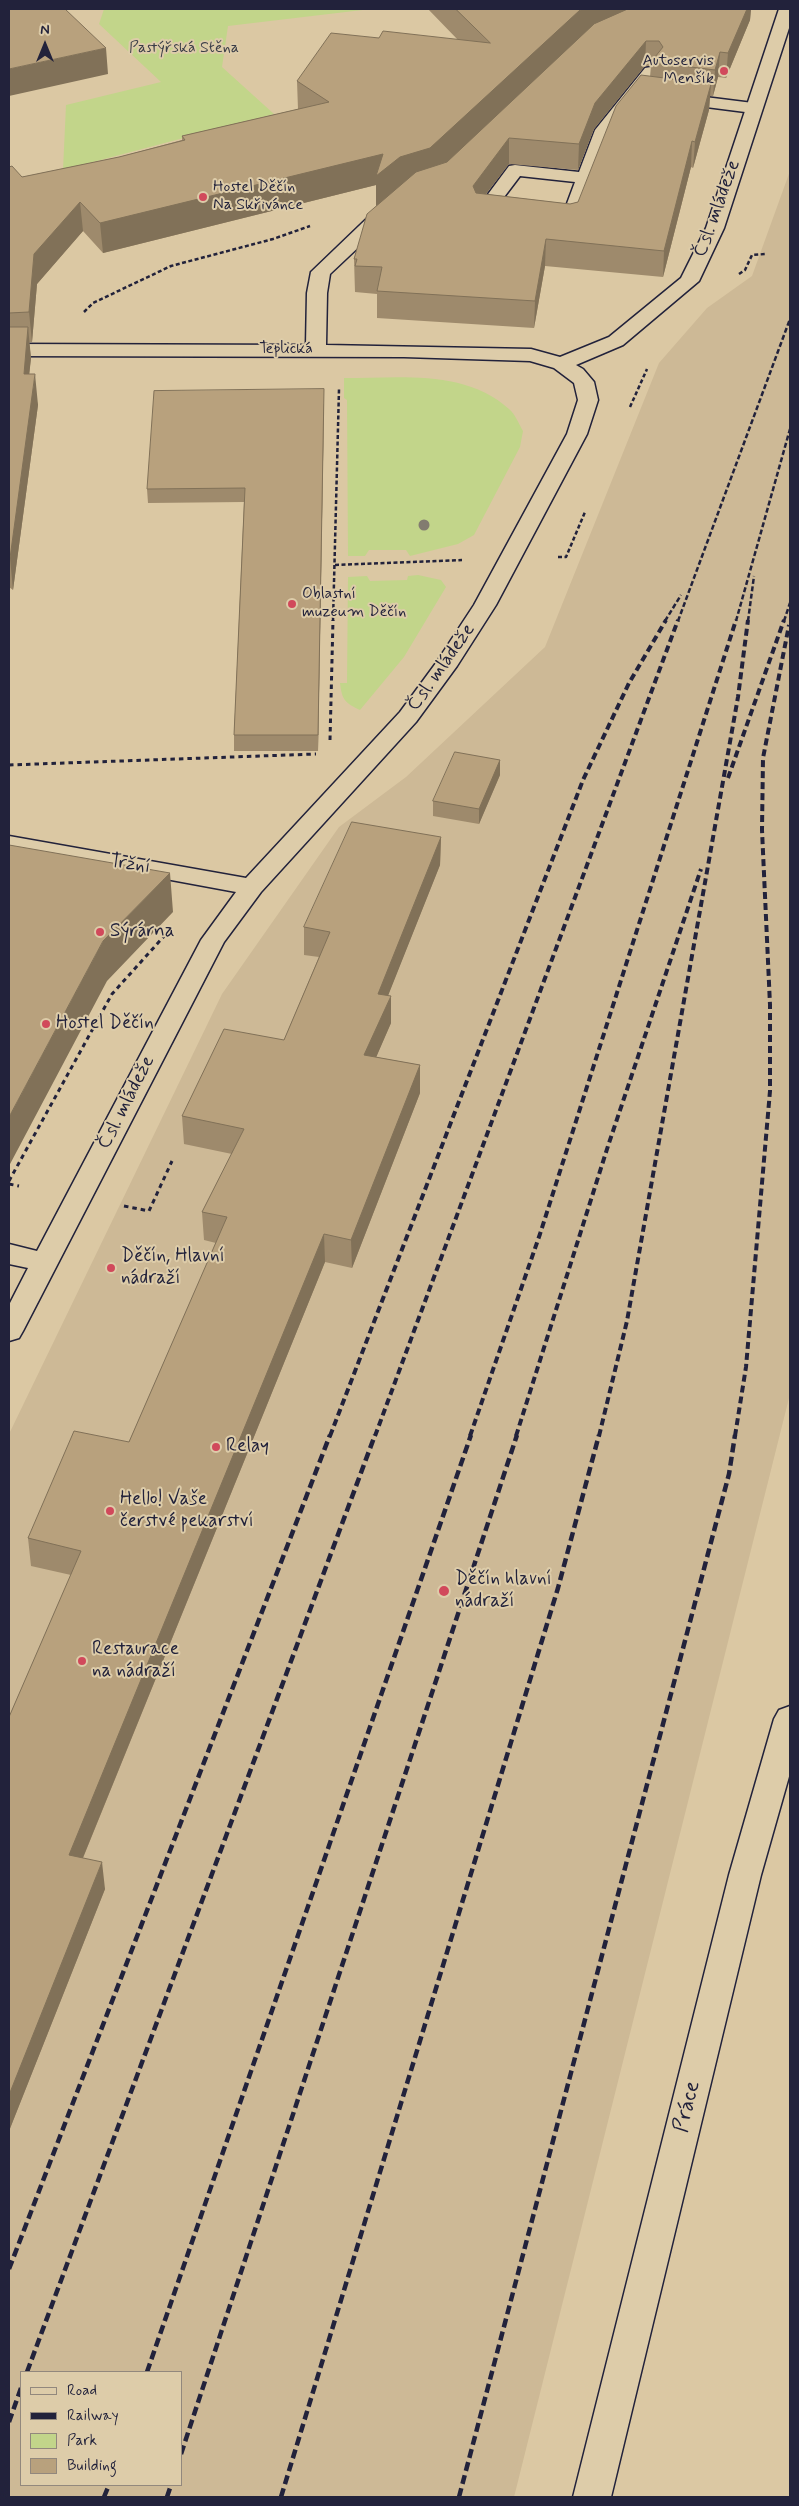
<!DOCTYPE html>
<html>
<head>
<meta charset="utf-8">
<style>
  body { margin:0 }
  #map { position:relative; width:799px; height:2506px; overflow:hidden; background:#dbc8a3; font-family:Mynerve,sans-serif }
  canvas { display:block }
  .frame { position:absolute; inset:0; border:10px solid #22223b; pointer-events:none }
  .legend { position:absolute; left:20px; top:2371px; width:162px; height:115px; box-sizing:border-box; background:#ddcca9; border:1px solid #92887d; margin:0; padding:6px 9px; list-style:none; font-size:15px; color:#22223b }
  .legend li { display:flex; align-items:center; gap:10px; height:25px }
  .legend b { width:25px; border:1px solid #92887d }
  .north { position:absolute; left:20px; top:20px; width:50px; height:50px; -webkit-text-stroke:4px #ddcca9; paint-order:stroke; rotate:0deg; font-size:14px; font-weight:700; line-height:20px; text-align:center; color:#22223b }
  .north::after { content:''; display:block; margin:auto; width:18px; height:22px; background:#22223b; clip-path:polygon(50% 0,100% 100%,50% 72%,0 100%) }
</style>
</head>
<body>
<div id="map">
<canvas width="799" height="2506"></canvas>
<div class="frame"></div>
<ul class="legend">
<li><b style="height:6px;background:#ddcca9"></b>Road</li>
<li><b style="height:6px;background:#22223b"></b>Railway</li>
<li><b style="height:14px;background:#c2d58a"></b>Park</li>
<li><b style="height:14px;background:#b8a17d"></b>Building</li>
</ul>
<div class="north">N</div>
</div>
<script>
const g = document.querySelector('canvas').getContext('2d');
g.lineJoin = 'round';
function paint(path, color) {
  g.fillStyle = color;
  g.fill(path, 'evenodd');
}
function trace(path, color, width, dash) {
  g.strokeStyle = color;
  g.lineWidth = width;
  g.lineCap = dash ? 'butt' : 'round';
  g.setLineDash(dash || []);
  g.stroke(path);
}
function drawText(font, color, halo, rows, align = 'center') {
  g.font = font + ' Mynerve,sans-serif';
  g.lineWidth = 4;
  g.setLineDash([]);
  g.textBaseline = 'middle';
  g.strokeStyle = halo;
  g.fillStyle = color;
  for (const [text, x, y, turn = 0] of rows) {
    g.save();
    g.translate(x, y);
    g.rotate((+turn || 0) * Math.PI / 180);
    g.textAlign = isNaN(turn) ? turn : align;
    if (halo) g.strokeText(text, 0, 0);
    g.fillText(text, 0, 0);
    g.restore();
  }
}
const built = new Path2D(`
  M 790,171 L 790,1394 L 514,2497 L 9,2497 L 9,1434 L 222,994 L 339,827 L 406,777 L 545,647 L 659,363 L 707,308 L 752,276 ZM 21,2372 L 181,2372 L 181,2485 L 21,2485 Z`);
const green = new Path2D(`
  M 104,9 L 371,9 L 228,26 L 222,67 L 274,114 L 63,170 L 66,105 L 161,82 L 99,24 Z
  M 344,378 C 398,378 466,369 509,409 C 515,414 519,424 523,431 L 520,447 L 474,535 L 458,544 L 410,556 L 406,550 L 369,550 L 365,556 L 348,556 L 347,400 L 344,398 Z
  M 418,575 L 441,580 L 446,587 L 404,657 L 360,710 C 345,703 342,700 340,683 L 347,683 L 348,577 L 367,576 L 370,581 L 407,580 L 408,576 Z`);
const pathFar1 = new Path2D(`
  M 739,274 L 745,270 L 752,255 L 766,254
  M 84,312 L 93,303 L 171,266 L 273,239 L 310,226
  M 630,407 L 647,369
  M 558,557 L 566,557 L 585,512
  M 335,565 L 462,560
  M 333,621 L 339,389`);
const path = new Path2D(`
  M 330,740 L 333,620
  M 9,765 L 316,754
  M 9,1181 L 112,994 L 166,934
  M 9,1184 L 19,1186
  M 124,1206 L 149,1211 L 172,1161`);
const lane = new Path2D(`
  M 651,67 L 657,68 L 660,72 L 613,131 L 576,227 L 569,229 L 548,226 L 546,222 L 548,218 L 562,217 L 575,182 L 520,176 L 495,209 L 505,211 L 507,215 L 505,219 L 498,221 L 476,217 L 474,213 L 509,166 L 515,165 L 579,172 L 595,130 L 645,68 Z
  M 673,93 L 753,103 L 759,104 L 762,108 L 759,112 L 753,113 L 667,102 L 664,98 L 667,94 Z`);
const street = new Path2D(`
  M 779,9 L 790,9 L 790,25 L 724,228 L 699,281 L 623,345 L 576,365 L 583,369 L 594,382 L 598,400 L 587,434 L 496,605 L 457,666 L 416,722 L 261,892 L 224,942 L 23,1331 L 19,1338 L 9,1341 L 9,1305 L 28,1268 L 9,1264 L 9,1244 L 37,1251 L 201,940 L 236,892 L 9,850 L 9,836 L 246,878 L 400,712 L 436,663 L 474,605 L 567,434 L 578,400 L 574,383 L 554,368 L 530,361 L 404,357 L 9,356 L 9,344 L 306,345 L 307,293 L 311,272 L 383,203 L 397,203 L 399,207 L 397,211 L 330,274 L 327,293 L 326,345 L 531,349 L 560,357 L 609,337 L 681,278 L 706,228 Z
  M 790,1706 L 790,1773 L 761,1875 L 611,2497 L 573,2497 L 729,1875 L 774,1719 L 779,1710 Z`);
const railFar2 = new Path2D(`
  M 665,621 L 681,595
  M 678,621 L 790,319
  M 736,621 L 790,429
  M 748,621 L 754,576
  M 784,621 L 790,603`);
const railFar1 = new Path2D(`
  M 728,778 L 784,620
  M 330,1436 L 583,780 L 629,683 L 666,620
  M 375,1436 L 678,620
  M 470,1436 L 540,1234 L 736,620
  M 516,1436 L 608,1146 L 701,869
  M 599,1436 L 627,1321 L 738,697 L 748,620
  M 735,1436 L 746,1367 L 770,1091 L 770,1005 L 762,830 L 763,758 L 789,625`);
const rail = new Path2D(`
  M 9,2269 L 330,1435
  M 27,2372 L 375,1435
  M 147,2372 L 471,1435
  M 9,2422 L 21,2388
  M 181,2454 L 517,1435
  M 104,2497 L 109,2485
  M 167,2497 L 171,2485
  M 281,2497 L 558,1588 L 599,1435
  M 459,2497 L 729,1474 L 735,1435`);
const trees = [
  [424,525]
];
const wall = new Path2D(`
  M 428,9 L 751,9 L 750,20 L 726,78 L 718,77 L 713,96 L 710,96 L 709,110 L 693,168 L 691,167 L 663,277 L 545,266 L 534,328 L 377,318 L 377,294 L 355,292 L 354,259 L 376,206 L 376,185 L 103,253 L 83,231 L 37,284 L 32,342 L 29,342 L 31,358 L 29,374 L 38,405 L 13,590 L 9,587 L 9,167 L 22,177 L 119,157 L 182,140 L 182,136 L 298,109 L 297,81 L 379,38 L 458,40 ZM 645,66 L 651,66 L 650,77 L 578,202 L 570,204 L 486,194 L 509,164 L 578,170 L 594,129 Z
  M 324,404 L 318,751 L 234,751 L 234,735 L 244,502 L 148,503 L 147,489 Z
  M 500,760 L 500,775 L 479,824 L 433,816 L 433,801 Z
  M 441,837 L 440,865 L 388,995 L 391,1023 L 376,1057 L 420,1065 L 420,1093 L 352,1268 L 325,1262 L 83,1858 L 105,1889 L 9,2131 L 9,1717 L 71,1575 L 31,1566 L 28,1538 L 129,1442 L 216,1243 L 204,1240 L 202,1212 L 232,1154 L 184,1144 L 182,1116 L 284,1040 L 319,957 L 304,955 L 304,927 Z`);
const shadedWall = new Path2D(`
  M 583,9 L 645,9 L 430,177 L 376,206 L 376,185 L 103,253 L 100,223 Z
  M 747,9 L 751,9 L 750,20 L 726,78 L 728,53 Z
  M 646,41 L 645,66 L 594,129 L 578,170 L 579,144 L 595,103 Z
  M 106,48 L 108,74 L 9,96 L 9,69 Z
  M 720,52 L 718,77 L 713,96 L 715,70 Z
  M 711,84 L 709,110 L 693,168 L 695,142 Z
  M 509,138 L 509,164 L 472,212 L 473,186 Z
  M 692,141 L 691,167 L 663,277 L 664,251 Z
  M 80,202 L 83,231 L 37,284 L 32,342 L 29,312 L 34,254 Z
  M 546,239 L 545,266 L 534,328 L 535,301 Z
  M 28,327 L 31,358 L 26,405 L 24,374 Z
  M 35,374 L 38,405 L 13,590 L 10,558 Z
  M 324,389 L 324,404 L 318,751 L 318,735 Z
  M 500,760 L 500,775 L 479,824 L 479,809 Z
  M 441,837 L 440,865 L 378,1021 L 378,994 Z
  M 170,873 L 173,912 L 107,981 L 9,1166 L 9,1117 L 103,941 Z
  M 391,996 L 391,1023 L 365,1083 L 364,1055 Z
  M 420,1065 L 420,1093 L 352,1268 L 351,1240 Z
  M 324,1234 L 325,1262 L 73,1882 L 69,1855 Z
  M 102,1862 L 105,1889 L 9,2131 L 9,2095 Z`);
const building = new Path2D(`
  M 9,9 L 65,9 L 106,48 L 9,69 Z
  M 456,9 L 583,9 L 580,10 L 430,148 L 400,157 L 376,176 L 383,154 L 100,223 L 80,202 L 34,254 L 29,312 L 9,313 L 9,167 L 12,166 L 22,177 L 119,157 L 185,140 L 182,136 L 329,102 L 297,81 L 331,33 L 379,38 L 383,31 L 490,43 Z
  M 628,9 L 747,9 L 728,53 L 720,52 L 715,70 L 651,62 L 663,47 L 659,41 L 646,41 L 595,103 L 579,144 L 509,138 L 473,186 L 476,193 L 570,204 L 578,202 L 616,106 L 641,75 L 711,84 L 695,142 L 692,141 L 664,251 L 546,239 L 535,301 L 377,291 L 382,267 L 355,266 L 357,259 L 354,259 L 367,214 L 416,172 L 447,162 L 594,24 Z
  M 9,327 L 28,327 L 24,374 L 35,374 L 10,558 L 9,558 Z
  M 324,389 L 318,735 L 234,735 L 245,488 L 147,489 L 154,391 Z
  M 455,752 L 500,760 L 479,809 L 433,801 Z
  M 352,822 L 441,837 L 378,994 L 391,996 L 364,1055 L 420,1065 L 351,1240 L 324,1234 L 69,1855 L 102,1862 L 9,2095 L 9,1717 L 81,1551 L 28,1538 L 74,1431 L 129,1442 L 227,1217 L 202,1212 L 244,1129 L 182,1116 L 224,1029 L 284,1040 L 330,932 L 304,927 Z
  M 9,845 L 170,873 L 103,941 L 9,1117 Z`);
const markers = [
  [724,71,5,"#d1495b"],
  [203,197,5,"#d1495b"],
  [292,604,5,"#d1495b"],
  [100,932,5,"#d1495b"],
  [46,1024,5,"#d1495b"],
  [111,1268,5,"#d1495b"],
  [216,1447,5,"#d1495b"],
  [110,1511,5,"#d1495b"],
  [444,1591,6,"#d1495b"],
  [82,1661,5,"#d1495b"]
];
const farParknames = [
  ["Pastýřská Stěna",184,49]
];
const farPoinames = [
  ["Autoservis",714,62,"right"],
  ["Menšík",714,80,"right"],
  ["Hostel Děčín",213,188],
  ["Na Skřivánce",213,206],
  ["Oblastní",302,595],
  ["muzeum Děčín",302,613]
];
const farStreetnames = [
  ["Teplická",286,350]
];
const streetNames = [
  ["Čsl. mládeže",718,209,-70],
  ["Čsl. mládeže",442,668,-55],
  ["Tržní",130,865,10],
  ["Čsl. mládeže",127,1103,-63]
];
const poiNames = [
  ["Sýrárna",110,932],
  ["Hostel Děčín",56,1024],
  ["Děčín, Hlavní",121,1257],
  ["nádraží",121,1279],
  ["Relay",226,1447],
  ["Hello! Vaše",120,1500],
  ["čerstvé pekarství",120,1522],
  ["Děčín hlavní",455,1580],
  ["nádraží",455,1602],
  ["Restaurace",92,1650],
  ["na nádraží",92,1672]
];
const nearStreetnames = [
  ["Práce",688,2107,-76]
];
paint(built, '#cdb996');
paint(green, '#c2d58a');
trace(lane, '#22223b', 3);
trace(street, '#22223b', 3);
trace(pathFar1, '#22223b', 2.5, [4, 2.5]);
trace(path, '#22223b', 3, [4.5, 4]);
paint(lane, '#ddcca9');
paint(street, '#ddcca9');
trace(railFar2, '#22223b', 2.5, [5, 2.5]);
trace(railFar1, '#22223b', 4, [7, 4]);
trace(rail, '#22223b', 4.5, [9, 4.5]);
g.fillStyle = '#827c70';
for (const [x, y] of trees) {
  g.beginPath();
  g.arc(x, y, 5.5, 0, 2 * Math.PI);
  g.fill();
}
paint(wall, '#9e8a6c');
paint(shadedWall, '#817158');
paint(building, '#b8a17d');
trace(building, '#817158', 1);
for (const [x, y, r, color] of markers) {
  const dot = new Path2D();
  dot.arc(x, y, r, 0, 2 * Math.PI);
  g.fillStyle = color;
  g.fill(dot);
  trace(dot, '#ddcca9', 2);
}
drawText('16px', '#3a3d47', '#ddcca9', farParknames);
drawText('16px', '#22223b', '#ddcca9', farPoinames, 'left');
drawText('16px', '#22223b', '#ddcca9', farStreetnames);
drawText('19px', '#22223b', '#ddcca9', streetNames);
drawText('19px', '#22223b', '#ddcca9', poiNames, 'left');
drawText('22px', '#22223b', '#ddcca9', nearStreetnames);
</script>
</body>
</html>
